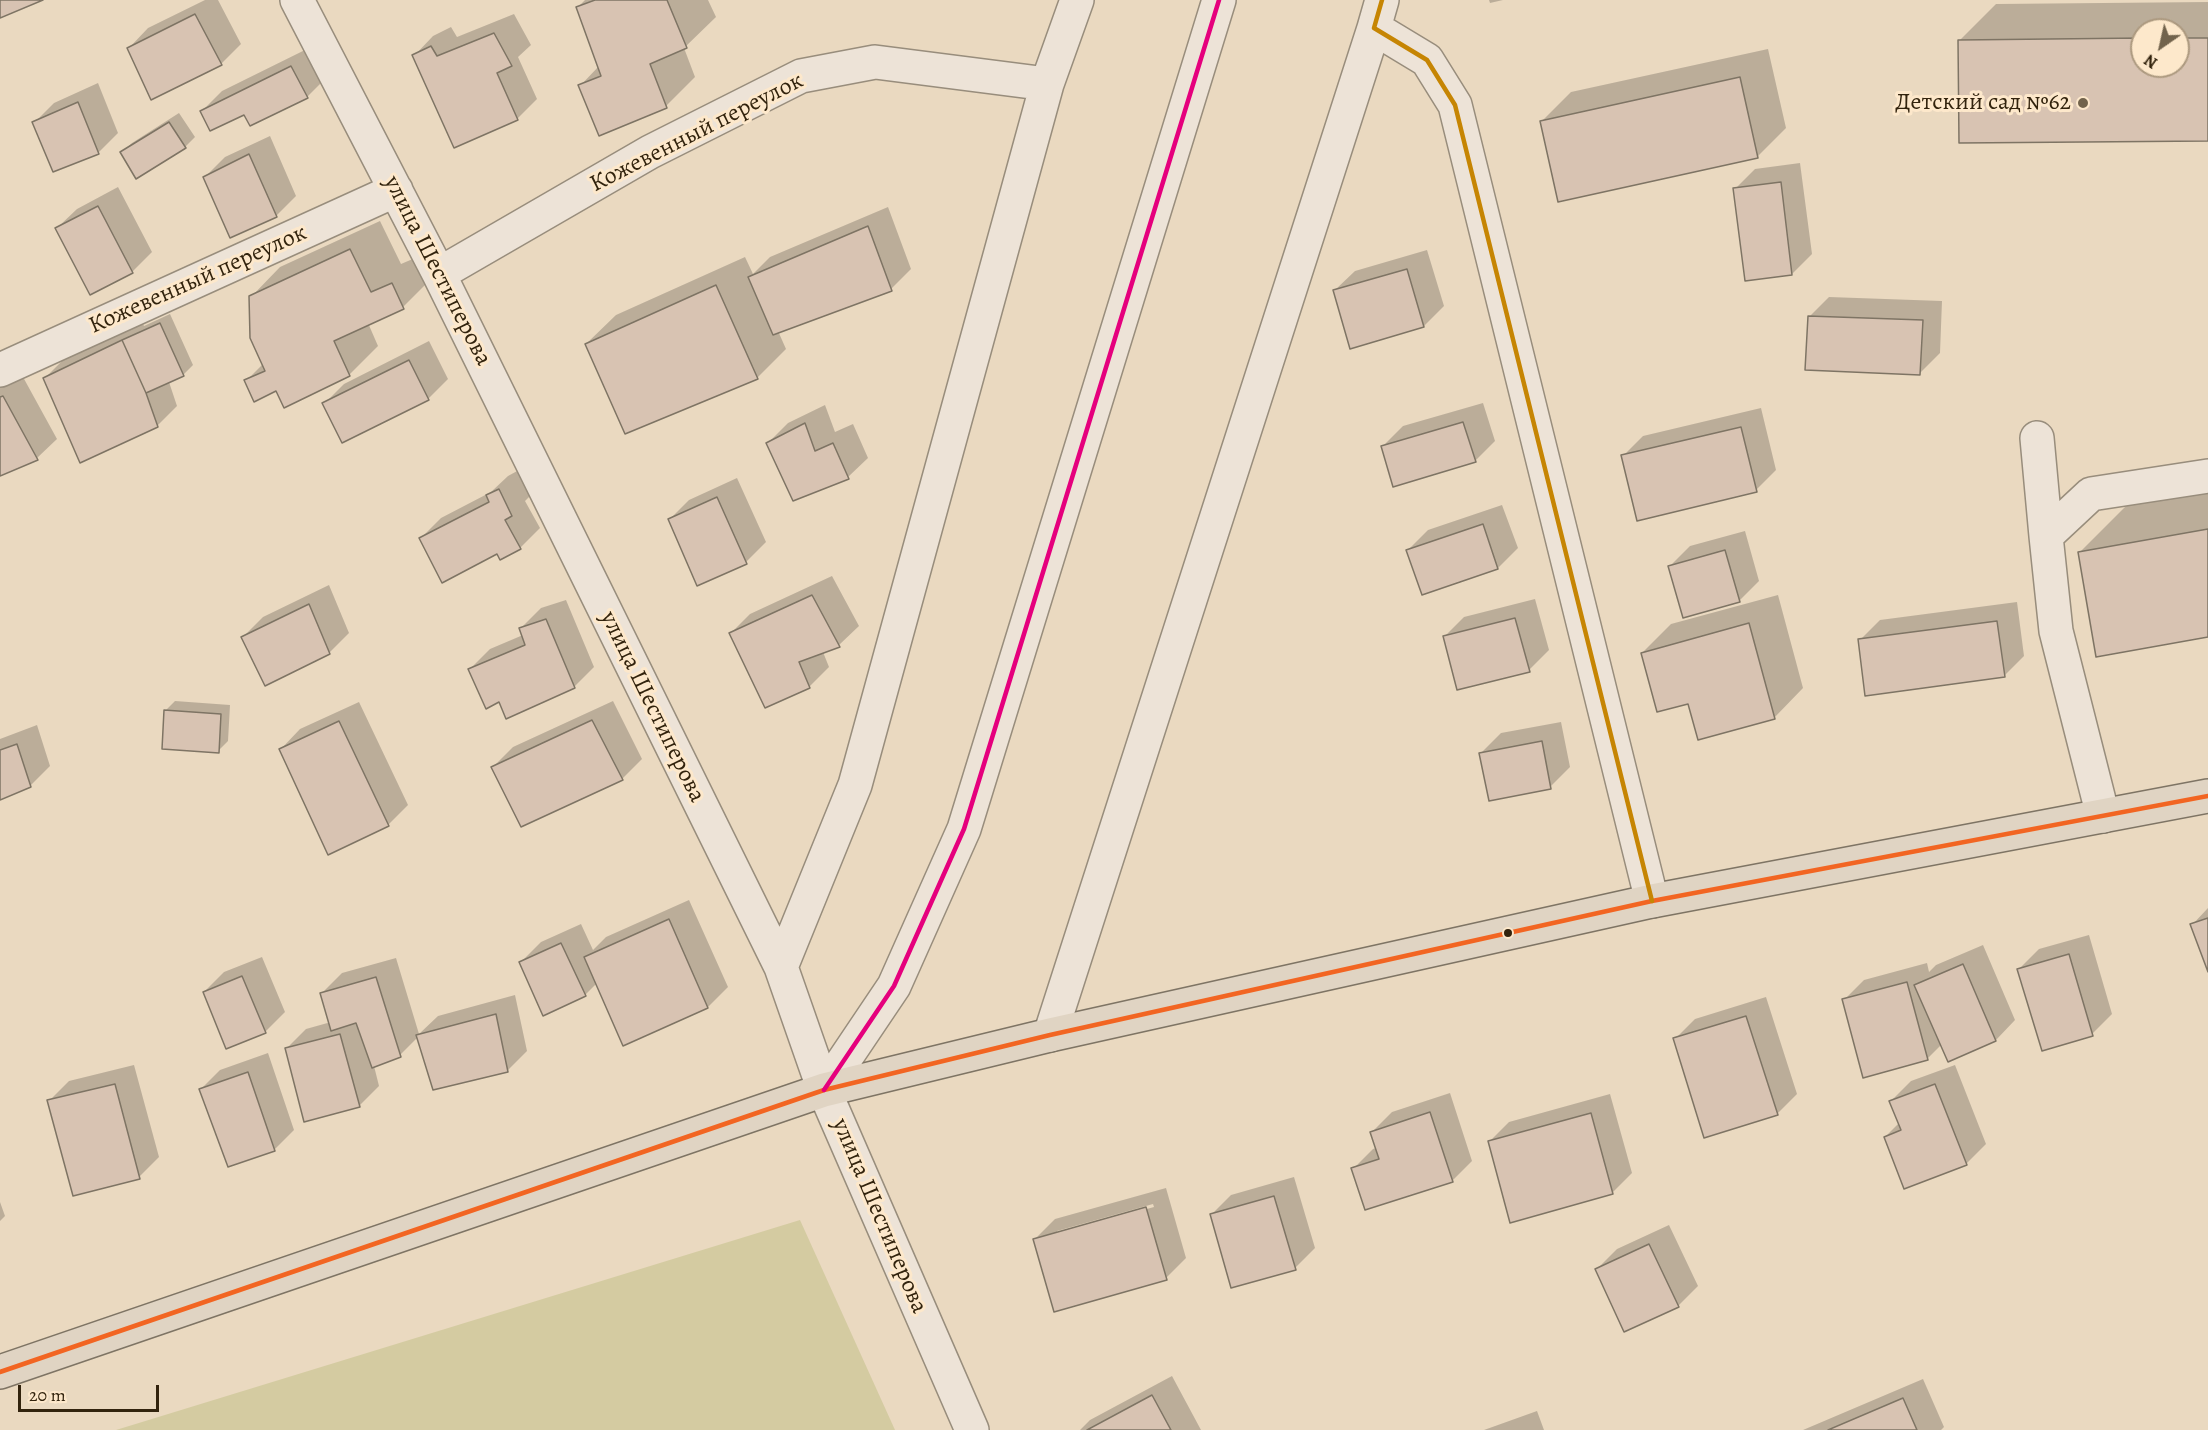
<!DOCTYPE html>
<html>
<head>
<meta charset="utf-8">
<style>
  body { margin:0 }
  #map { position:relative; width:2208px; height:1430px; overflow:hidden; background:#ead9c0; font-family:Alegreya,serif }
  canvas { display:block }
  .north { position:absolute; left:2130px; top:18px; width:60px; height:60px; box-sizing:border-box; background:#fde8cb; border:2px solid #ac997f; border-radius:50%; rotate:214deg; font-size:16px; font-weight:700; line-height:24px; text-align:center; color:#32230d }
  .north::after { content:''; display:block; margin:auto; width:21px; height:27px; background:#72634c; clip-path:polygon(50% 0,100% 100%,50% 72%,0 100%) }
  .scale { position:absolute; left:18px; top:1385px; width:141px; height:27px; box-sizing:border-box; border:3px solid #32230d; border-top:0; padding-left:8px; font-size:18px; line-height:21px; white-space:nowrap; color:#32230d; -webkit-text-stroke:4px #fde8cb; paint-order:stroke }
</style>
</head>
<body>
<div id="map">
<canvas width="2208" height="1430"></canvas>
<div class="north">N</div>
<div class="scale">20 m</div>
</div>
<script>
const g = document.querySelector('canvas').getContext('2d');
g.lineJoin = 'round';
function paint(path, color) {
  g.fillStyle = color;
  g.fill(path, 'evenodd');
}
function trace(path, color, width, dash) {
  g.strokeStyle = color;
  g.lineWidth = width;
  g.lineCap = dash ? 'butt' : 'round';
  g.setLineDash(dash || []);
  g.stroke(path);
}
function drawText(font, color, halo, rows, align = 'center') {
  g.font = font + ' Alegreya,serif';
  g.lineWidth = 6;
  g.setLineDash([]);
  g.textBaseline = 'middle';
  g.strokeStyle = halo;
  g.fillStyle = color;
  for (const [text, x, y, turn = 0] of rows) {
    g.save();
    g.translate(x, y);
    g.rotate((+turn || 0) * Math.PI / 180);
    g.textAlign = isNaN(turn) ? turn : align;
    if (halo) g.strokeText(text, 0, 0);
    g.fillText(text, 0, 0);
    g.restore();
  }
}
const green = new Path2D(`
  M 800,1220 L 895,1430 L 116,1430 Z`);
const shadow = new Path2D(`
  M 205,0 L 218,0 L 241,44 L 221,64 L 129,48 L 148,28 Z
  M 585,0 L 708,0 L 716,17 L 684,48 L 695,77 L 666,106 L 580,86 L 599,66 L 578,7 Z
  M 1489,0 L 1503,0 L 1490,3 Z
  M 2208,2 L 2208,139 L 1959,41 L 1996,4 ZM 2142,30 L 2178,30 L 2178,66 L 2142,66 Z
  M 514,14 L 531,45 L 518,57 L 537,99 L 517,119 L 414,56 L 433,36 L 451,27 L 457,37 Z
  M 311,47 L 327,77 L 307,97 L 245,113 L 202,111 L 222,91 Z
  M 1768,49 L 1786,128 L 1757,157 L 1542,121 L 1571,92 Z
  M 98,83 L 118,133 L 98,153 L 34,123 L 54,103 Z
  M 179,113 L 195,137 L 185,147 L 122,152 L 132,143 Z
  M 270,136 L 296,196 L 276,216 L 205,177 L 225,157 Z
  M 1800,163 L 1812,254 L 1792,274 L 1735,189 L 1755,169 Z
  M 118,187 L 152,252 L 132,272 L 57,228 L 77,209 Z
  M 888,207 L 911,269 L 891,289 L 778,331 L 786,349 L 757,378 L 586,344 L 616,315 L 745,257 L 753,274 L 770,257 Z
  M 380,221 L 401,264 L 422,255 L 432,278 L 403,307 L 368,323 L 378,346 L 349,375 L 277,389 L 246,381 L 264,363 L 251,297 L 280,267 Z
  M 1427,250 L 1444,306 L 1424,326 L 1351,347 L 1335,290 L 1355,271 Z
  M 1829,297 L 1942,301 L 1940,353 L 1920,373 L 1809,317 Z
  M 170,314 L 193,365 L 183,375 L 169,382 L 177,406 L 157,426 L 45,378 L 65,358 L 142,322 L 144,326 Z
  M 429,341 L 448,379 L 428,399 L 324,404 L 344,384 Z
  M 23,377 L 57,439 L 37,458 L 0,475 L 0,387 Z
  M 1483,403 L 1495,441 L 1475,461 L 1383,446 L 1403,426 Z
  M 825,405 L 835,432 L 853,424 L 868,458 L 848,477 L 794,499 L 768,443 L 788,423 Z
  M 1761,408 L 1776,470 L 1756,490 L 1623,456 L 1643,436 Z
  M 519,470 L 531,495 L 525,501 L 540,528 L 520,548 L 498,551 L 421,538 L 441,518 L 491,492 L 508,476 Z
  M 737,478 L 766,542 L 746,562 L 669,520 L 689,500 Z
  M 2208,489 L 2208,635 L 2079,553 L 2129,503 Z
  M 1502,505 L 1518,548 L 1498,568 L 1408,550 L 1428,530 Z
  M 1745,531 L 1759,581 L 1739,601 L 1670,566 L 1690,546 Z
  M 832,576 L 859,626 L 839,645 L 823,652 L 829,667 L 809,687 L 730,634 L 750,614 Z
  M 329,585 L 349,633 L 329,653 L 243,637 L 263,617 Z
  M 1778,595 L 1803,688 L 1774,718 L 1689,702 L 1642,653 L 1671,624 Z
  M 1535,599 L 1549,650 L 1529,670 L 1444,637 L 1464,617 Z
  M 566,600 L 594,667 L 574,687 L 500,700 L 470,669 L 490,649 L 523,635 L 521,628 L 541,608 Z
  M 2017,602 L 2024,656 L 2004,676 L 1860,640 L 1880,620 Z
  M 175,701 L 230,705 L 228,741 L 218,751 L 165,711 Z
  M 613,701 L 642,759 L 622,779 L 493,767 L 513,747 Z
  M 359,702 L 408,805 L 388,825 L 281,749 L 300,729 Z
  M 1561,722 L 1570,767 L 1550,787 L 1481,753 L 1501,733 Z
  M 37,725 L 50,766 L 30,786 L 0,798 L 0,739 Z
  M 689,900 L 728,987 L 708,1007 L 597,983 L 585,995 L 521,962 L 541,942 L 581,924 L 593,950 L 606,937 Z
  M 2208,908 L 2208,967 L 2192,925 Z
  M 2089,935 L 2112,1014 L 2092,1034 L 2019,969 L 2039,949 Z
  M 1983,945 L 2015,1020 L 1996,1040 L 1949,1060 L 1942,1044 L 1927,1059 L 1844,1000 L 1864,980 L 1927,963 L 1929,972 L 1936,965 Z
  M 262,957 L 285,1012 L 265,1032 L 204,992 L 224,972 Z
  M 396,958 L 419,1034 L 438,1016 L 515,995 L 527,1051 L 507,1071 L 418,1037 L 400,1055 L 374,1066 L 379,1086 L 359,1106 L 286,1049 L 306,1029 L 331,1022 L 322,993 L 342,973 Z
  M 1766,997 L 1797,1094 L 1777,1114 L 1675,1039 L 1695,1019 Z
  M 268,1053 L 294,1130 L 274,1150 L 200,1090 L 220,1070 Z
  M 134,1065 L 159,1157 L 139,1177 L 49,1101 L 69,1081 Z
  M 1955,1065 L 1986,1144 L 1966,1164 L 1885,1137 L 1899,1123 L 1891,1101 L 1911,1081 Z
  M 1450,1093 L 1472,1161 L 1452,1181 L 1353,1169 L 1373,1149 L 1376,1148 L 1372,1132 L 1392,1112 Z
  M 1610,1094 L 1632,1173 L 1612,1193 L 1489,1142 L 1509,1122 Z
  M 1294,1177 L 1315,1248 L 1295,1268 L 1211,1215 L 1231,1195 Z
  M 1166,1188 L 1186,1258 L 1166,1278 L 1035,1239 L 1055,1219 ZM 1153,1204 L 1154,1207 L 1057,1234 L 1057,1231 Z
  M 0,1202 L 5,1216 L 0,1221 Z
  M 1669,1225 L 1698,1286 L 1678,1306 L 1597,1269 L 1617,1249 Z
  M 1172,1376 L 1201,1430 L 1080,1430 L 1090,1420 Z
  M 1923,1379 L 1944,1427 L 1941,1430 L 1803,1430 Z
  M 1537,1411 L 1544,1430 L 1484,1430 Z`);
const building = new Path2D(`
  M 0,0 L 43,0 L 0,18 Z
  M 595,0 L 667,0 L 687,48 L 650,64 L 667,108 L 599,136 L 578,85 L 601,76 L 576,7 Z
  M 195,14 L 222,65 L 151,100 L 127,48 Z
  M 494,33 L 512,66 L 497,73 L 518,120 L 454,148 L 412,55 L 431,46 L 437,56 Z
  M 2142,38 L 2142,66 L 2178,66 L 2178,38 L 2208,38 L 2208,141 L 1959,143 L 1958,40 Z
  M 291,66 L 308,98 L 250,126 L 244,115 L 210,131 L 200,111 Z
  M 1740,77 L 1758,158 L 1558,202 L 1540,121 Z
  M 78,102 L 99,154 L 53,172 L 32,122 Z
  M 169,122 L 186,148 L 136,179 L 120,152 Z
  M 249,154 L 277,217 L 230,238 L 203,177 Z
  M 1781,182 L 1792,275 L 1745,281 L 1733,188 Z
  M 98,206 L 133,273 L 90,295 L 55,228 Z
  M 868,226 L 892,291 L 773,335 L 748,277 Z
  M 350,249 L 371,292 L 392,283 L 404,309 L 334,341 L 350,376 L 284,408 L 276,391 L 254,402 L 244,380 L 265,371 L 250,338 L 249,296 Z
  M 1407,269 L 1424,327 L 1350,349 L 1333,290 Z
  M 716,285 L 758,379 L 625,434 L 585,344 Z
  M 1808,316 L 1923,320 L 1920,375 L 1805,370 Z
  M 160,323 L 184,376 L 146,393 L 122,340 Z
  M 122,340 L 146,393 L 158,427 L 80,463 L 43,378 Z
  M 409,360 L 429,400 L 342,443 L 322,403 Z
  M 3,396 L 38,460 L 0,476 L 0,397 Z
  M 1463,422 L 1476,462 L 1393,487 L 1381,446 Z
  M 805,423 L 815,451 L 833,443 L 849,479 L 793,501 L 766,443 Z
  M 1741,427 L 1757,492 L 1637,521 L 1621,455 Z
  M 499,489 L 512,516 L 505,520 L 521,549 L 500,560 L 497,554 L 442,583 L 419,538 L 489,502 L 486,495 Z
  M 717,497 L 747,564 L 697,586 L 668,519 Z
  M 1483,524 L 1498,569 L 1422,595 L 1406,550 Z
  M 2208,529 L 2208,637 L 2096,657 L 2078,552 Z
  M 1725,550 L 1740,602 L 1683,618 L 1668,566 Z
  M 812,595 L 840,647 L 799,662 L 810,688 L 765,708 L 729,633 Z
  M 309,604 L 330,654 L 265,686 L 241,637 Z
  M 1515,618 L 1530,672 L 1457,690 L 1443,636 Z
  M 546,619 L 575,688 L 506,719 L 499,702 L 486,709 L 468,669 L 525,645 L 519,628 Z
  M 1997,621 L 2005,677 L 1865,696 L 1858,639 Z
  M 1749,623 L 1775,719 L 1698,740 L 1688,704 L 1657,712 L 1641,653 Z
  M 164,710 L 221,714 L 219,753 L 162,749 Z
  M 592,720 L 623,780 L 521,827 L 491,767 Z
  M 339,721 L 389,826 L 328,855 L 279,749 Z
  M 1542,741 L 1551,789 L 1489,801 L 1479,753 Z
  M 17,744 L 31,787 L 0,800 L 0,750 Z
  M 2208,918 L 2208,972 L 2190,924 Z
  M 669,919 L 708,1008 L 623,1046 L 584,957 Z
  M 561,943 L 586,996 L 543,1016 L 519,962 Z
  M 2069,954 L 2093,1036 L 2042,1051 L 2017,969 Z
  M 1963,964 L 1996,1041 L 1948,1062 L 1914,985 Z
  M 242,976 L 266,1033 L 226,1049 L 203,992 Z
  M 376,977 L 401,1057 L 372,1068 L 356,1023 L 331,1031 L 320,993 Z
  M 1907,982 L 1928,1060 L 1863,1078 L 1842,999 Z
  M 496,1014 L 508,1072 L 433,1090 L 416,1035 Z
  M 1746,1016 L 1778,1115 L 1704,1138 L 1673,1038 Z
  M 340,1034 L 360,1107 L 304,1122 L 285,1048 Z
  M 248,1072 L 275,1151 L 228,1167 L 199,1089 Z
  M 115,1084 L 140,1179 L 73,1196 L 47,1100 Z
  M 1935,1084 L 1967,1165 L 1904,1189 L 1884,1137 L 1901,1130 L 1889,1101 Z
  M 1430,1112 L 1453,1182 L 1365,1210 L 1351,1168 L 1379,1159 L 1370,1132 Z
  M 1591,1113 L 1613,1194 L 1510,1223 L 1488,1141 Z
  M 1274,1196 L 1296,1270 L 1231,1288 L 1210,1214 Z
  M 1146,1207 L 1167,1280 L 1054,1312 L 1033,1239 Z
  M 1649,1244 L 1679,1307 L 1624,1332 L 1595,1269 Z
  M 1152,1395 L 1171,1430 L 1087,1430 Z
  M 1903,1398 L 1917,1430 L 1828,1430 Z`);
const minor = new Path2D(`
  M 297,0 L 439,274 L 781,967 L 824,1090 L 972,1430
  M 1382,0 L 1374,28 L 1427,60 L 1455,105 L 1652,901
  M 439,274 L 650,152 L 801,76 L 875,62 L 1047,84
  M 0,370 L 396,190
  M 2037,438 L 2046,536
  M 2103,816 L 2056,631 L 2046,536 L 2091,494 L 2208,476
  M 781,967 L 855,785 L 1047,84 L 1077,0
  M 1050,1035 L 1374,28
  M 824,1090 L 894,986 L 964,829 L 1219,0`);
const major = new Path2D(`
  M 0,1372 L 824,1090 L 1050,1035 L 1652,901 L 2208,796`);
const bus1 = new Path2D(`
  M 0,1372 L 824,1090 L 1050,1035 L 1652,901 L 2208,796`);
const bus2 = new Path2D(`
  M 1382,0 L 1374,28 L 1427,60 L 1455,105 L 1652,901`);
const bus3 = new Path2D(`
  M 824,1090 L 894,986 L 964,829 L 1219,0`);
const markers = [
  [2083,103,6,"#72634c"],
  [1508,933,5,"#32230d"]
];
const poiNames = [
  ["Детский сад №62",2071,103]
];
const streetNames = [
  ["Кожевенный переулок",697,133,-27],
  ["улица Шестиперова",437,271,63],
  ["Кожевенный переулок",198,280,-24],
  ["улица Шестиперова",652,707,64],
  ["улица Шестиперова",879,1216,67]
];
paint(green, '#d4cba1');
paint(shadow, '#0003');
paint(building, '#d8c3b2');
trace(building, '#7e7464', 1.5);
trace(minor, '#988d7c', 36);
trace(major, '#7e7464', 36);
trace(minor, '#ede3d7', 33);
trace(major, '#e0d4c3', 33);
trace(bus1, '#f26522', 4.5);
trace(bus2, '#c68503', 4.5);
trace(bus3, '#e5007d', 4.5);
for (const [x, y, r, color] of markers) {
  const dot = new Path2D();
  dot.arc(x, y, r, 0, 2 * Math.PI);
  g.fillStyle = color;
  g.fill(dot);
  trace(dot, '#fde8cb', 2);
}
drawText('24px', '#32230d', '#fde8cb', poiNames, 'right');
drawText('24px', '#32230d', '#fde8cb', streetNames);
</script>
</body>
</html>
